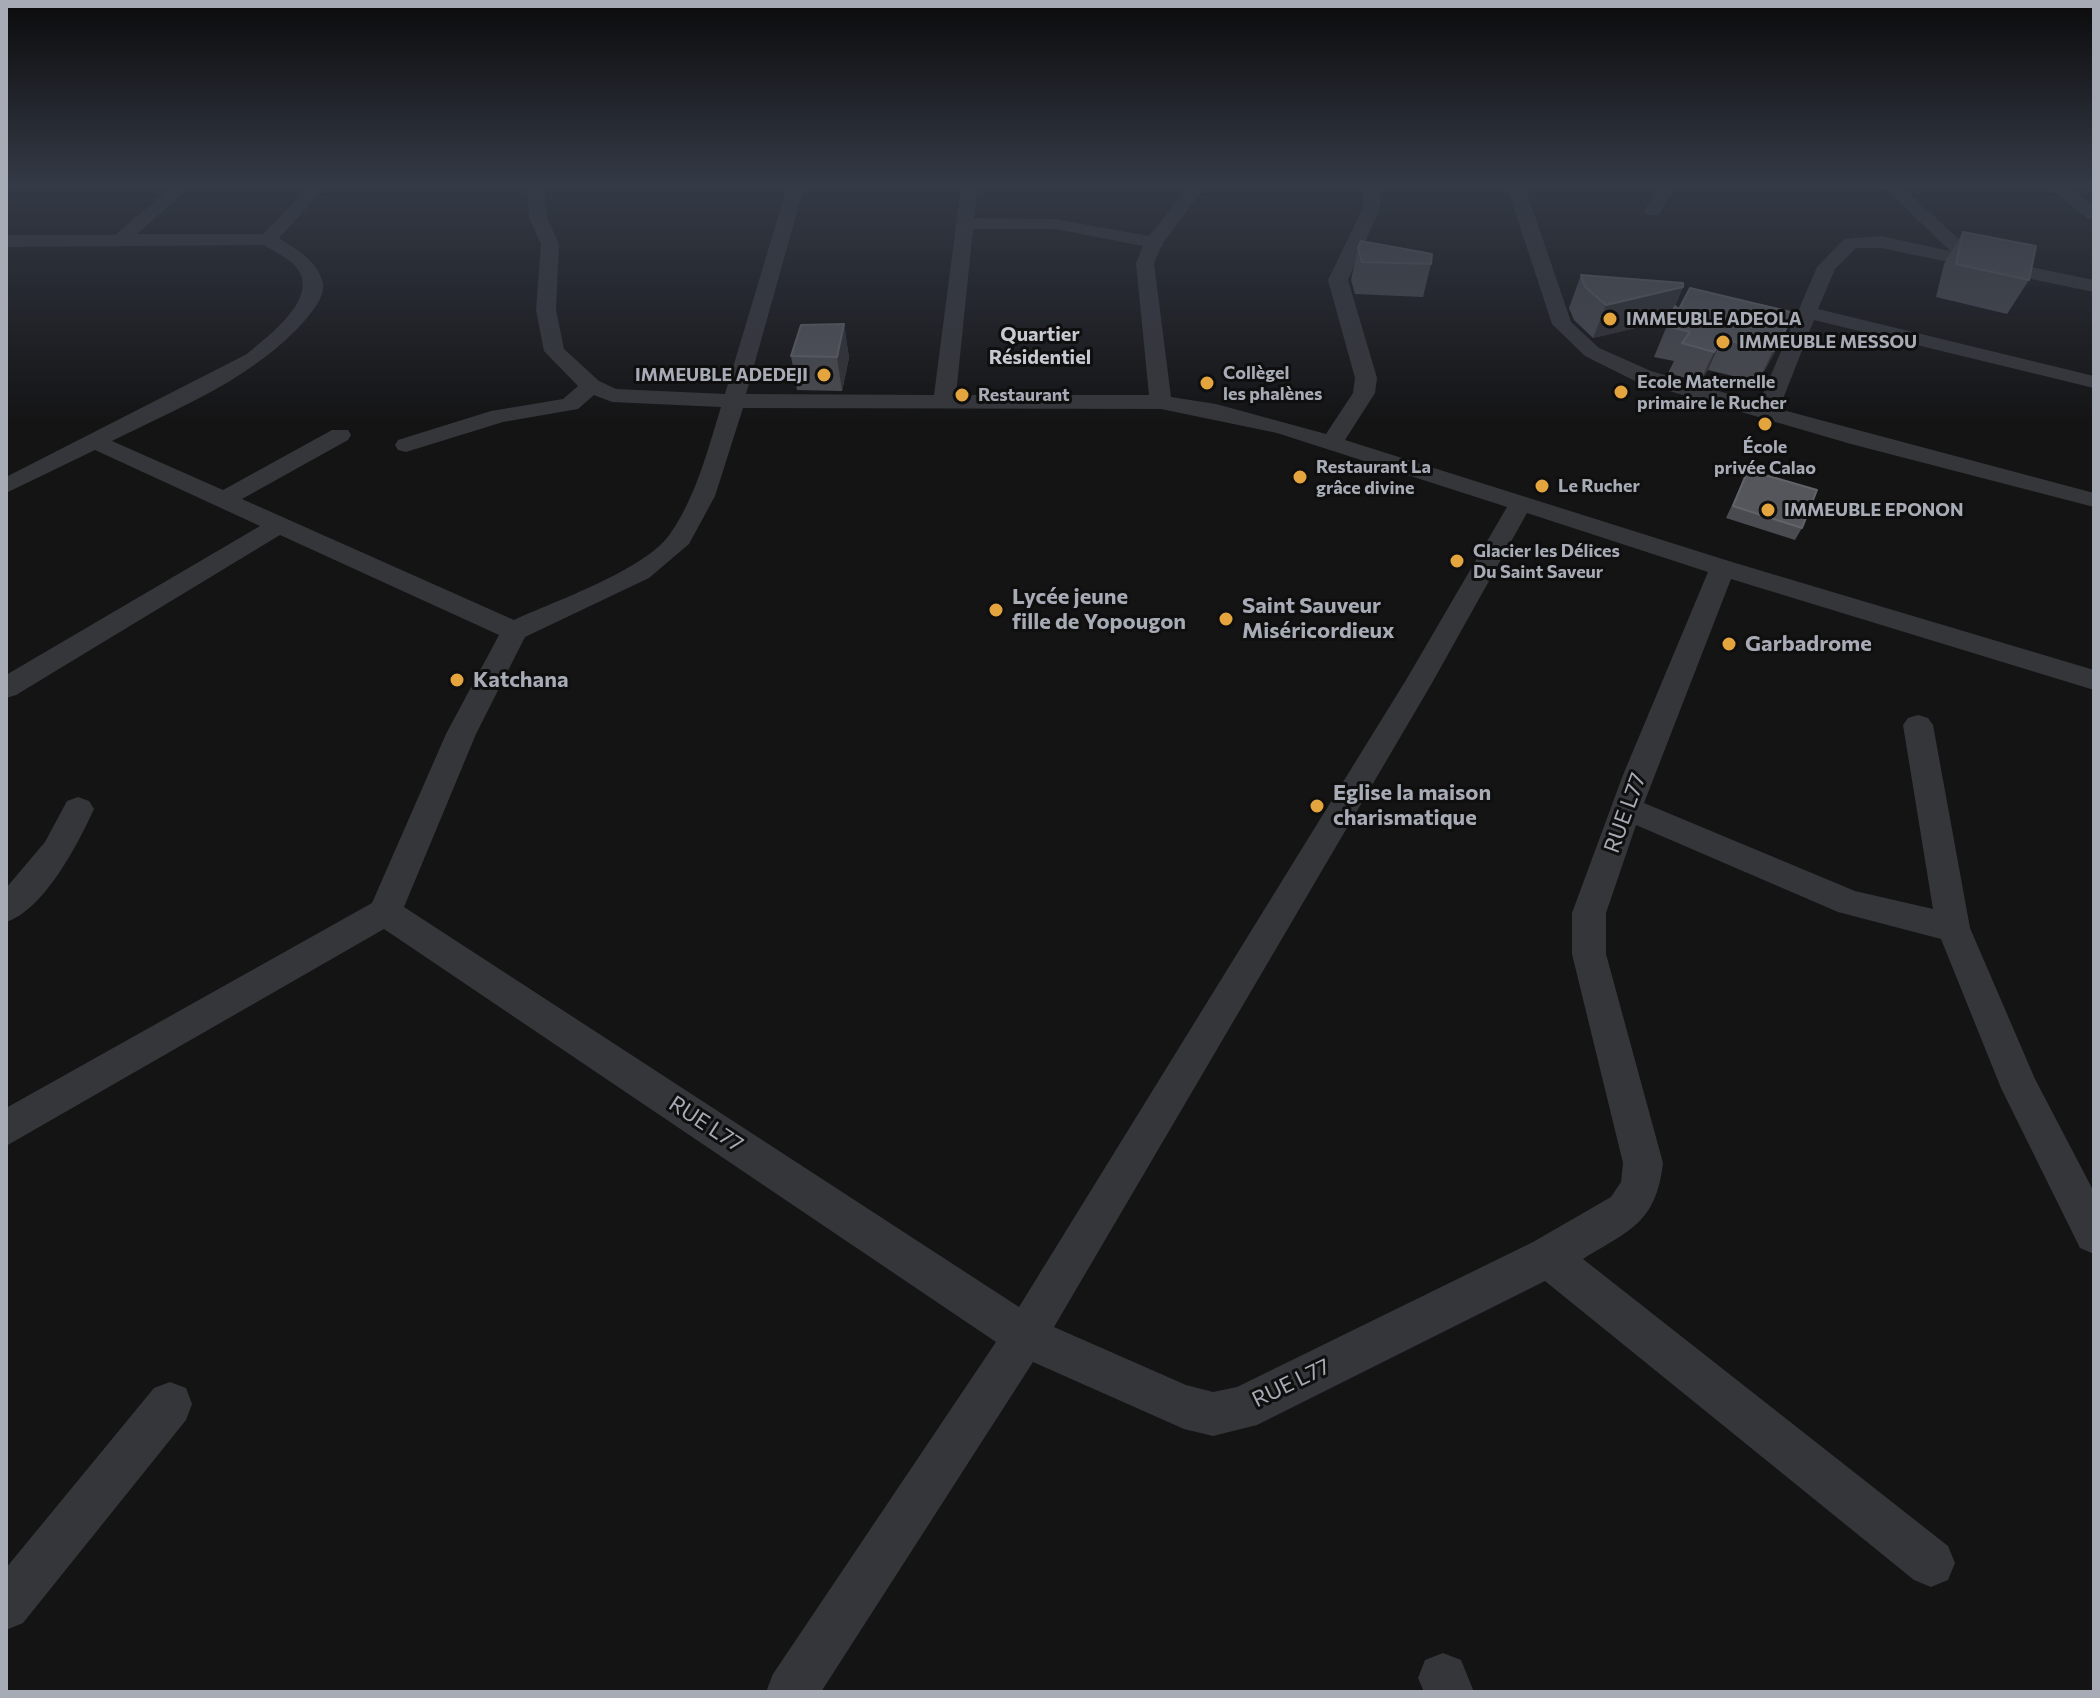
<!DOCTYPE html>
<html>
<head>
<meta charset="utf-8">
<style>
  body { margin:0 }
  #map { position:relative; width:2100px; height:1698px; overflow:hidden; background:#141415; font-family:Commissioner,sans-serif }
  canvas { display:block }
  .frame { position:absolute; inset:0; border:8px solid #a7abb5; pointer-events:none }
</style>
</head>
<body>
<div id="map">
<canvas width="2100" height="1698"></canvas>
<div class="frame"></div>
</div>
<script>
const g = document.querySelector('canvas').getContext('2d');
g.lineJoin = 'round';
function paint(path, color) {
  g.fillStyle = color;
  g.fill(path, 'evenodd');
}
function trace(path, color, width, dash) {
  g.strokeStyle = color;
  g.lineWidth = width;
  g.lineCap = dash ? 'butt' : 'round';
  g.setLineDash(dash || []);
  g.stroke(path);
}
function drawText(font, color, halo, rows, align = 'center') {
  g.font = font + ' Commissioner,sans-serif';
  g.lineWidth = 6;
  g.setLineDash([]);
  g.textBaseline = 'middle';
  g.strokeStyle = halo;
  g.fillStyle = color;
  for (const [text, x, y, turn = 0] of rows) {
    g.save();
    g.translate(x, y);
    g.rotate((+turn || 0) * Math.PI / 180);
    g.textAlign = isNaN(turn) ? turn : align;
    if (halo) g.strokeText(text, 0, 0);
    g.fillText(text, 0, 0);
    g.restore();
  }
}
const minor = new Path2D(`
  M 171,187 L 190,187 L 137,234 L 263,234 L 309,187 L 326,187 L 279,238 C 295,249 316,259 322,280 C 327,293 315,308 307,318 C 255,378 182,406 112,441 L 223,490 L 332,430 L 348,430 L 351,435 L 348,440 L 242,499 L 514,620 C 555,601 645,570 670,534 C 696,497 708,449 721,407 L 612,402 L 594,395 L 578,409 L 503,422 L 406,452 L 398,450 L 395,445 L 398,440 L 491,411 L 563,399 L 578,386 L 544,351 L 536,310 L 541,244 L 529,218 L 527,187 L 544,187 L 547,218 L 559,244 L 556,310 L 564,349 L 599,381 L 616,389 L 725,394 L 787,187 L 804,187 L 746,394 L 934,395 L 961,187 L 978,187 L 974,218 L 1055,219 L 1149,236 L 1188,187 L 1205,187 L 1163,243 L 1154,263 L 1171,397 L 1216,404 L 1326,434 L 1353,393 L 1355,378 L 1328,280 L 1363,208 L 1363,187 L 1380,187 L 1380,208 L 1348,280 L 1377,378 L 1375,393 L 1345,440 L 1732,562 L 2094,670 L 2094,690 L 1731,579 L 1644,803 L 1855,891 L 1933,909 L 1903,725 L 1908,718 L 1918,715 L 1928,718 L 1933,725 L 1970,928 L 2035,1079 L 2094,1192 L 2094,1254 L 2080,1248 L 2001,1088 L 1941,939 L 1838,912 L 1636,825 L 1606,913 L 1606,954 L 1663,1163 C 1656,1223 1630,1230 1583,1259 L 1948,1546 L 1955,1563 L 1948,1580 L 1931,1587 L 1914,1580 L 1545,1281 L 1257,1425 L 1213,1436 L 1184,1429 L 1033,1362 L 821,1692 L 766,1692 L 773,1674 L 996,1342 L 384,929 L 6,1146 L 6,1108 L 372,903 L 446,734 L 499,635 L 280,535 L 16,695 L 6,698 L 6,675 L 260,526 L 95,450 L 6,493 L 6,477 L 247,354 C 268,336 323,296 295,266 C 287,257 273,251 264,245 L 6,247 L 6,235 L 115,235 ZM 973,229 L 1055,229 L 1143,246 L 1136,263 L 1149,395 L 956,395 ZM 743,408 L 1161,409 L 1277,433 L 1507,507 L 1406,680 L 1019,1307 L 404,907 L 476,734 L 525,637 L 649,578 L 689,544 L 715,496 ZM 1527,513 L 1708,572 L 1623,775 L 1572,913 L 1572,954 L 1623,1163 L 1621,1182 L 1611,1197 L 1533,1242 L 1237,1387 L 1213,1392 L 1186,1385 L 1054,1327 L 1432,683 Z
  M 1507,187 L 1525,187 L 1571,322 L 1599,348 L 1651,371 L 1759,403 L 1817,267 L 1844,239 L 1881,236 L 1950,251 L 1884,187 L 1902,187 L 1977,256 L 2094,280 L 2094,292 L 1881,248 L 1856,248 L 1835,269 L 1818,309 L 2094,376 L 2094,388 L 1814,320 L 1779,409 L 2094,493 L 2094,507 L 1851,444 L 1635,381 L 1585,356 L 1552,324 Z
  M 1658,187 L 1675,187 L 1659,215 L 1647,215 L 1644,211 Z
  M 2048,187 L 2068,187 L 2094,206 L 2094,220 L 2088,219 Z
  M 78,797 L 89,801 L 94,809 C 78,844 44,910 6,922 L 6,888 L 45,842 L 67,801 Z
  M 170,1382 L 186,1388 L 192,1404 L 186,1420 L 23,1623 L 6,1630 L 6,1568 L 154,1388 Z
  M 1443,1653 L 1461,1660 L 1474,1692 L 1424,1692 L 1418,1678 L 1425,1660 Z`);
const wall = new Path2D(`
  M 1963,232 L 2029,280 L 2007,314 L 1936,297 L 1944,264 Z
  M 1358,248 L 1431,264 L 1423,297 L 1355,294 L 1351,280 Z
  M 1581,275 L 1683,287 L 1669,320 L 1593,338 L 1574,320 L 1569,308 Z
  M 1675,306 L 1679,309 L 1780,343 L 1758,382 L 1708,370 L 1700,382 L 1668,373 L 1674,361 L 1654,357 Z
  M 844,324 L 849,358 L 842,391 L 797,390 L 791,356 Z
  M 1748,470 L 1802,528 L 1795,540 L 1726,518 Z`);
const shadedWall = new Path2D(`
  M 1683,287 L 1669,320 L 1593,338 L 1606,305 Z
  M 1795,313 L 1780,343 L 1758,382 L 1773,351 Z
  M 844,324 L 849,358 L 842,391 L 837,357 Z
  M 1722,339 L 1708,370 L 1700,382 L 1714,352 Z`);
const building = new Path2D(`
  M 1963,232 L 2036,246 L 2029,280 L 1956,264 Z
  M 1361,241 L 1432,254 L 1431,264 L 1362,262 L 1358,248 Z
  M 1581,275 L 1683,283 L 1683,287 L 1606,305 L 1585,287 Z
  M 1690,288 L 1795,313 L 1773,351 L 1722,339 L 1714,352 L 1682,343 L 1690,332 L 1667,326 L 1675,306 L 1679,309 Z
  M 844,324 L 837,357 L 791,356 L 801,325 Z
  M 1748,470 L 1817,490 L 1802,528 L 1733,506 Z`);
const markers = [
  [1610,319,8,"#e4a53e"],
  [1723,342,8,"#e4a53e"],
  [824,375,8,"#e4a53e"],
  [1207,383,8,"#e4a53e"],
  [1621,392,8,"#e4a53e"],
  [962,395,8,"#e4a53e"],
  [1765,424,8,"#e4a53e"],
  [1300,477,8,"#e4a53e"],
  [1542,486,8,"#e4a53e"],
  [1768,510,8,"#e4a53e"],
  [1457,561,8,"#e4a53e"],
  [996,610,8,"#e4a53e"],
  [1226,619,8,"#e4a53e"],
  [1729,644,8,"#e4a53e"],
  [457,680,8,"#e4a53e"],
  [1317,806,8,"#e4a53e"]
];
const farPoinames = [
  ["IMMEUBLE ADEOLA",1626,319],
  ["IMMEUBLE MESSOU",1739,342],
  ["Collègel",1223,373],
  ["les phalènes",1223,394],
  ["IMMEUBLE ADEDEJI",808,375,"right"],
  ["Ecole Maternelle",1637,382],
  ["primaire le Rucher",1637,403],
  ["Restaurant",978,395],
  ["École",1765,447,"center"],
  ["privée Calao",1765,468,"center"],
  ["Restaurant La",1316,467],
  ["grâce divine",1316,488],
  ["Le Rucher",1558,486],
  ["IMMEUBLE EPONON",1784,510],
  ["Glacier les Délices",1473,551],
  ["Du Saint Saveur",1473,572]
];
const farNeighbourhoodnames = [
  ["Quartier",1040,334],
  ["Résidentiel",1040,357]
];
const poiNames = [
  ["Lycée jeune",1012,597],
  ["fille de Yopougon",1012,622],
  ["Saint Sauveur",1242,606],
  ["Miséricordieux",1242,631],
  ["Garbadrome",1745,644],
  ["Katchana",473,680],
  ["Eglise la maison",1333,793],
  ["charismatique",1333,818]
];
const streetNames = [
  ["RUE L77",1625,813,-70],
  ["RUE L77",706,1124,33],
  ["RUE L77",1291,1383,-26]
];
paint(minor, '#35363a');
paint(wall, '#4a4b50');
paint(shadedWall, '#303134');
paint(building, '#54565b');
trace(building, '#616369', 2);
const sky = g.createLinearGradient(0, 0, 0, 424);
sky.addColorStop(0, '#0b0b0c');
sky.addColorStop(0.44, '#343a46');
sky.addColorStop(1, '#343a4600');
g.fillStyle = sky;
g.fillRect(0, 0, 2100, 424);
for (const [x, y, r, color] of markers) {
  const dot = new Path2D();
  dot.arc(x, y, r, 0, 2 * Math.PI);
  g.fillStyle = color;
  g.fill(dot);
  trace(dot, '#0f0f10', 3);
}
drawText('bold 18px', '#a7abb5', '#0f0f10', farPoinames, 'left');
drawText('bold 20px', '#c7cad1', '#0f0f10', farNeighbourhoodnames);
drawText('bold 22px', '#a7abb5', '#0f0f10', poiNames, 'left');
drawText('22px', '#a7abb5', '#0f0f10', streetNames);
</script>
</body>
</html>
